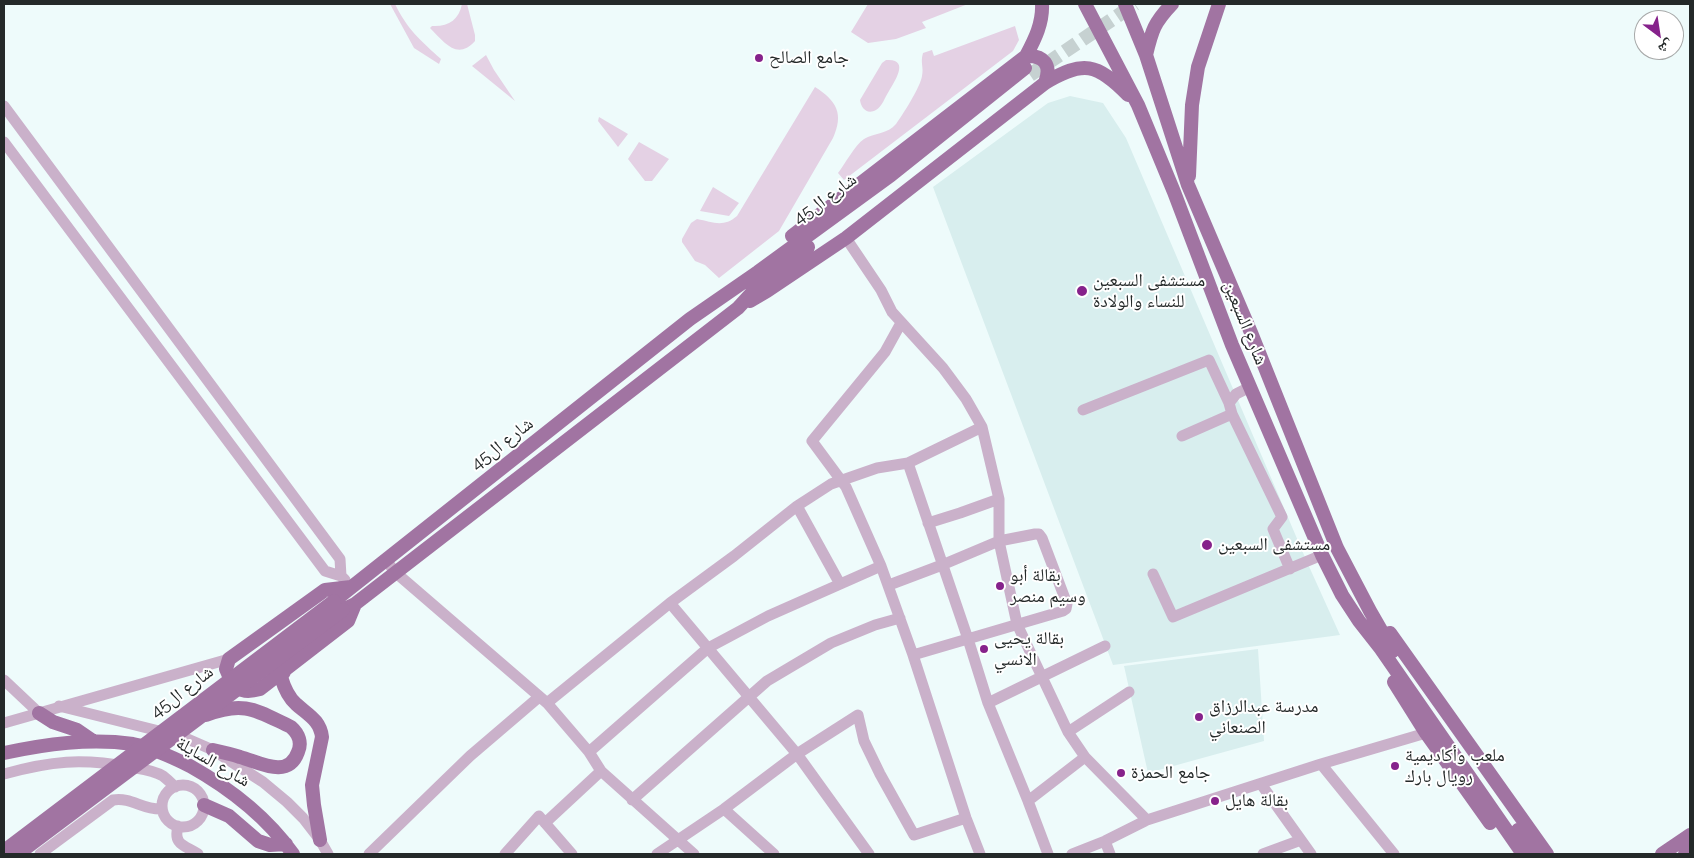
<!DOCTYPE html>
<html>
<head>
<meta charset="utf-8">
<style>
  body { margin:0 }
  #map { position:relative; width:1694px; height:858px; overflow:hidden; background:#eefbfb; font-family:Raleway,"Noto Naskh Arabic",sans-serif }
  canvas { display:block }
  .frame { position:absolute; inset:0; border:5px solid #242929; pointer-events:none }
  .north { position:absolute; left:1634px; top:10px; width:50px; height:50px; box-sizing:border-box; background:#fff; border:1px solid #a7a9a9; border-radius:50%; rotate:149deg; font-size:14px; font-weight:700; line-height:20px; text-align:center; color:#242929 }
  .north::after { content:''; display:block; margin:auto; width:18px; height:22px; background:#86228b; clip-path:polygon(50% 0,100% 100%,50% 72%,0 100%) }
</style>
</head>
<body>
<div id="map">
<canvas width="1694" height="858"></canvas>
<div class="frame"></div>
<div class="north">ش</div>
</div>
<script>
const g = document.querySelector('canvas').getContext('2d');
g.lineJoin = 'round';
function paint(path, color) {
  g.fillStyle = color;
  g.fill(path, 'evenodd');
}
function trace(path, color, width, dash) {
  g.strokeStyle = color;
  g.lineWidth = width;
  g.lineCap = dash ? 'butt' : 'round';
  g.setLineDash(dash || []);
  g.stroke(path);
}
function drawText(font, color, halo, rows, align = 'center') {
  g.font = font + ' Raleway,"Noto Naskh Arabic",sans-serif';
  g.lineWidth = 4;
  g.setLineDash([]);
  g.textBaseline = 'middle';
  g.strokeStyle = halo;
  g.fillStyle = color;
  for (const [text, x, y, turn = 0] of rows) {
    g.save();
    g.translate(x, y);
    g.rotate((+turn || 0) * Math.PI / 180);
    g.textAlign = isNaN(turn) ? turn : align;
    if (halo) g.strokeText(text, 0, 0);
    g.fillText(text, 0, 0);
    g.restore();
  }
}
const built = new Path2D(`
  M 1070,96 L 1103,103 L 1126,138 L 1307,562 L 1340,635 L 1113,665 L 933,187 L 1048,103 Z
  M 1258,649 L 1264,741 L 1148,773 L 1124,666 Z`);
const green = new Path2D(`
  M 390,4 L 395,4 C 407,29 421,41 441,59 L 439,64 L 414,48 Z
  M 462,4 L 467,4 L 475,35 L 475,41 C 457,61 444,42 430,28 L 432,26 C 448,27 459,20 462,4 Z
  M 868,4 L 968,4 L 922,22 L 926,28 L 896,39 L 868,43 L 851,32 Z
  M 1015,26 L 1019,40 L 1013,51 L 844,180 L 838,173 C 845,164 855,145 864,139 C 874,133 888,134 896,124 C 902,116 921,86 922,76 C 924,67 920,63 923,53 L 932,50 L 934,56 Z
  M 486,55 L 494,70 L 515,101 L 472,66 Z
  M 886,60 C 911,58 894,82 889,91 C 885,97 882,107 876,110 C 867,115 861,108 860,100 L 882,63 Z
  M 815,87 C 837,101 844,114 833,138 L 779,231 L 719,278 L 705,265 L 695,261 L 682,242 L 682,239 L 691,223 L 697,219 C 713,222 723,228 737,216 Z
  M 599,117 L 628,134 L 618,147 L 598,121 Z
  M 639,142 L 669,159 L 652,181 L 645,181 L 628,159 Z
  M 713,187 L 739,203 L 729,216 L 700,211 Z`);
const majorTunnel = new Path2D(`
  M 1030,75 L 1135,4`);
const minor = new Path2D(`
  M 4,106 L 340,559 L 341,576
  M 4,142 L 325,571 L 341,576 L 345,580
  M 846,238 L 881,290 L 892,312 L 943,368 L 966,399 L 982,427 L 999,499 L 999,541 L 1017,624 L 1068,732 L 1085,757 L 1147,820
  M 901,323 L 885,352 L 812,441 L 846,487 L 881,566 L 913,655 L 966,818 L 980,854
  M 1229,403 L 1236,394 L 1250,387
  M 1083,410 L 1209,360 L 1229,403 L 1232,414 L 1282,517 L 1273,529 L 1290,569
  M 1182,436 L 1232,414
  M 908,463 L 968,639 L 988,703 L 1028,801 L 1048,854
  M 797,506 L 840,584
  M 928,523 L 960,513 L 999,499
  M 386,560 L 395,572 L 547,703 L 589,752 L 601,771 L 694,854
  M 1153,574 L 1173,617 L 1322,555
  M 889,585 L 942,565 L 999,541 L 1035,534 L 1039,534 L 1042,538 L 1067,604 L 1066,609 L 1063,611 L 913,655
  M 670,603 L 797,754 L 869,854
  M 4,680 L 39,713
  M 547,703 L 670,603 L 734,556 L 797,506 L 831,484 L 877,468 L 908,463 L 982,427
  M 988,703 L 1105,646
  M 59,706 L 183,737 L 213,750 L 263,782 L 287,802 L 303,818 L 320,840 L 328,854
  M 4,723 L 229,659
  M 1068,732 L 1129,692
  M 589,752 L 708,648 L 768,616 L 881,566
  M 1321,764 L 1394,854
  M 4,774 C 51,761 81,758 130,767 C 141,769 153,770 163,776 C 167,779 171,783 175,787
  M 1261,784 L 1311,854
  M162 806a21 21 0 1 1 42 0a21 21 0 1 1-42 0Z
  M 632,800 L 767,681 L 831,643 L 875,625 L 900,618
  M 1028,801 L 1085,757
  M 724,809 L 774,854
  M 545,823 L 601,771
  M 178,826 C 173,845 184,845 198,854
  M 1105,841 L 1110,854
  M 40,854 L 113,800 C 132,797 142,810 162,809
  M 369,854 L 470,756 L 539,697
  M 505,854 L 539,816 L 572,854
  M 657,854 L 724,809 L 797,754 L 858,715 L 864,741 L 880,774 L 914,835 L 966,818
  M 1072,854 L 1105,841 L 1147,820 L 1321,764 L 1426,733
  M 1263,854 L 1301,840`);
const major = new Path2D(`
  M 1085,4 L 1138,105 L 1174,192 L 1232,345 L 1322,555 L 1342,595 L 1359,621 L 1381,649 L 1523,854
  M 1125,4 L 1146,55 L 1188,185 L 1252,335 L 1337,548 L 1370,611 L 1393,651
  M 1146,55 C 1152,30 1154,23 1172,4
  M 1026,56 C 1044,55 1052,65 1045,83
  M 1189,176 L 1192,105 L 1198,67 L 1219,4
  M 792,236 L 1026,56 C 1035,39 1043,23 1042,4
  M 750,301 L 767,291 L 846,238 L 1045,83 C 1083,60 1097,63 1128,95
  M 351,587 L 325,590 L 229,659 L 226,669 C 233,687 239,695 260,689 L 348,621 L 355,604
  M 334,601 L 690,319 L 758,272 L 891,175 L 1025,68
  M 343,610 L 355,604 L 738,308 L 761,283 L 808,247
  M 1390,633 L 1547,854
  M 284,672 L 281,677 C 284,687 288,697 296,704 C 308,715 320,720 322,737 L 312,785 L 314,805 L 320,840
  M 1394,682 L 1426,733 L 1490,823
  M 39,713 L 53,722 L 77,730 L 93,741
  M 206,715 C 245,700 257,711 291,727 C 299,734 302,743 298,752 C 288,780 259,762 240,757 C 231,754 222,752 213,750
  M 4,753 C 46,744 89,738 133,744 C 153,748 172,757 190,766 C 231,789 266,816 293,854
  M 204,805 L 229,816 L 258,841 L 270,845 L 286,844
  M 1518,830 L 1535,854
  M 1662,854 L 1690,835
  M 1685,854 L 1690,851`);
const majorBridge = new Path2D(`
  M 4,851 L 334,601
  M 18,854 L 343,610`);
const markers = [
  [759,58,5,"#86228b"],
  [1082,291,6,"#86228b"],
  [1207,545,6,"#86228b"],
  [1000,586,5,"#86228b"],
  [984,649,5,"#86228b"],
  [1199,717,5,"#86228b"],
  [1395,766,5,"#86228b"],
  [1121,773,5,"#86228b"],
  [1215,801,5,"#86228b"]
];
const poiNames = [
  ["جامع الصالح",769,58],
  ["مستشفى السبعين",1093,281],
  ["للنساء والولادة",1093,302],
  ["مستشفى السبعين",1218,545],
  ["بقالة أبو",1010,576],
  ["وسيم منصر",1010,597],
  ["بقالة يحيى",994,639],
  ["الانسي",994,660],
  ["مدرسة عبدالرزاق",1209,707],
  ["الصنعاني",1209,728],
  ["ملعب وأكاديمية",1405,756],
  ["رويال بارك",1405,777],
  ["جامع الحمزة",1131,773],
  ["بقالة هايل",1225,801]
];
const streetNames = [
  ["شارع ال45",825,199,-36],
  ["شارع السبعين",1245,323,68],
  ["شارع ال45",502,444,-38],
  ["شارع ال45",182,692,-37],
  ["شارع السايلة",213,762,30]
];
paint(built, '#d8eeee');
paint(green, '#e4d1e4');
trace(majorTunnel, '#c6d1d1', 14, [14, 7]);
trace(minor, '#cab1ca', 11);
trace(major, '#a174a2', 14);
trace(majorBridge, '#a174a2', 14);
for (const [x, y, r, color] of markers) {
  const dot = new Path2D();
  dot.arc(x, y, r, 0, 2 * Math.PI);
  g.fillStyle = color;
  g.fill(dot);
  trace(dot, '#fff', 2);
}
drawText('18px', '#242929', '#fff', poiNames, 'left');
drawText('18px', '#242929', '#fff', streetNames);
</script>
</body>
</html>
